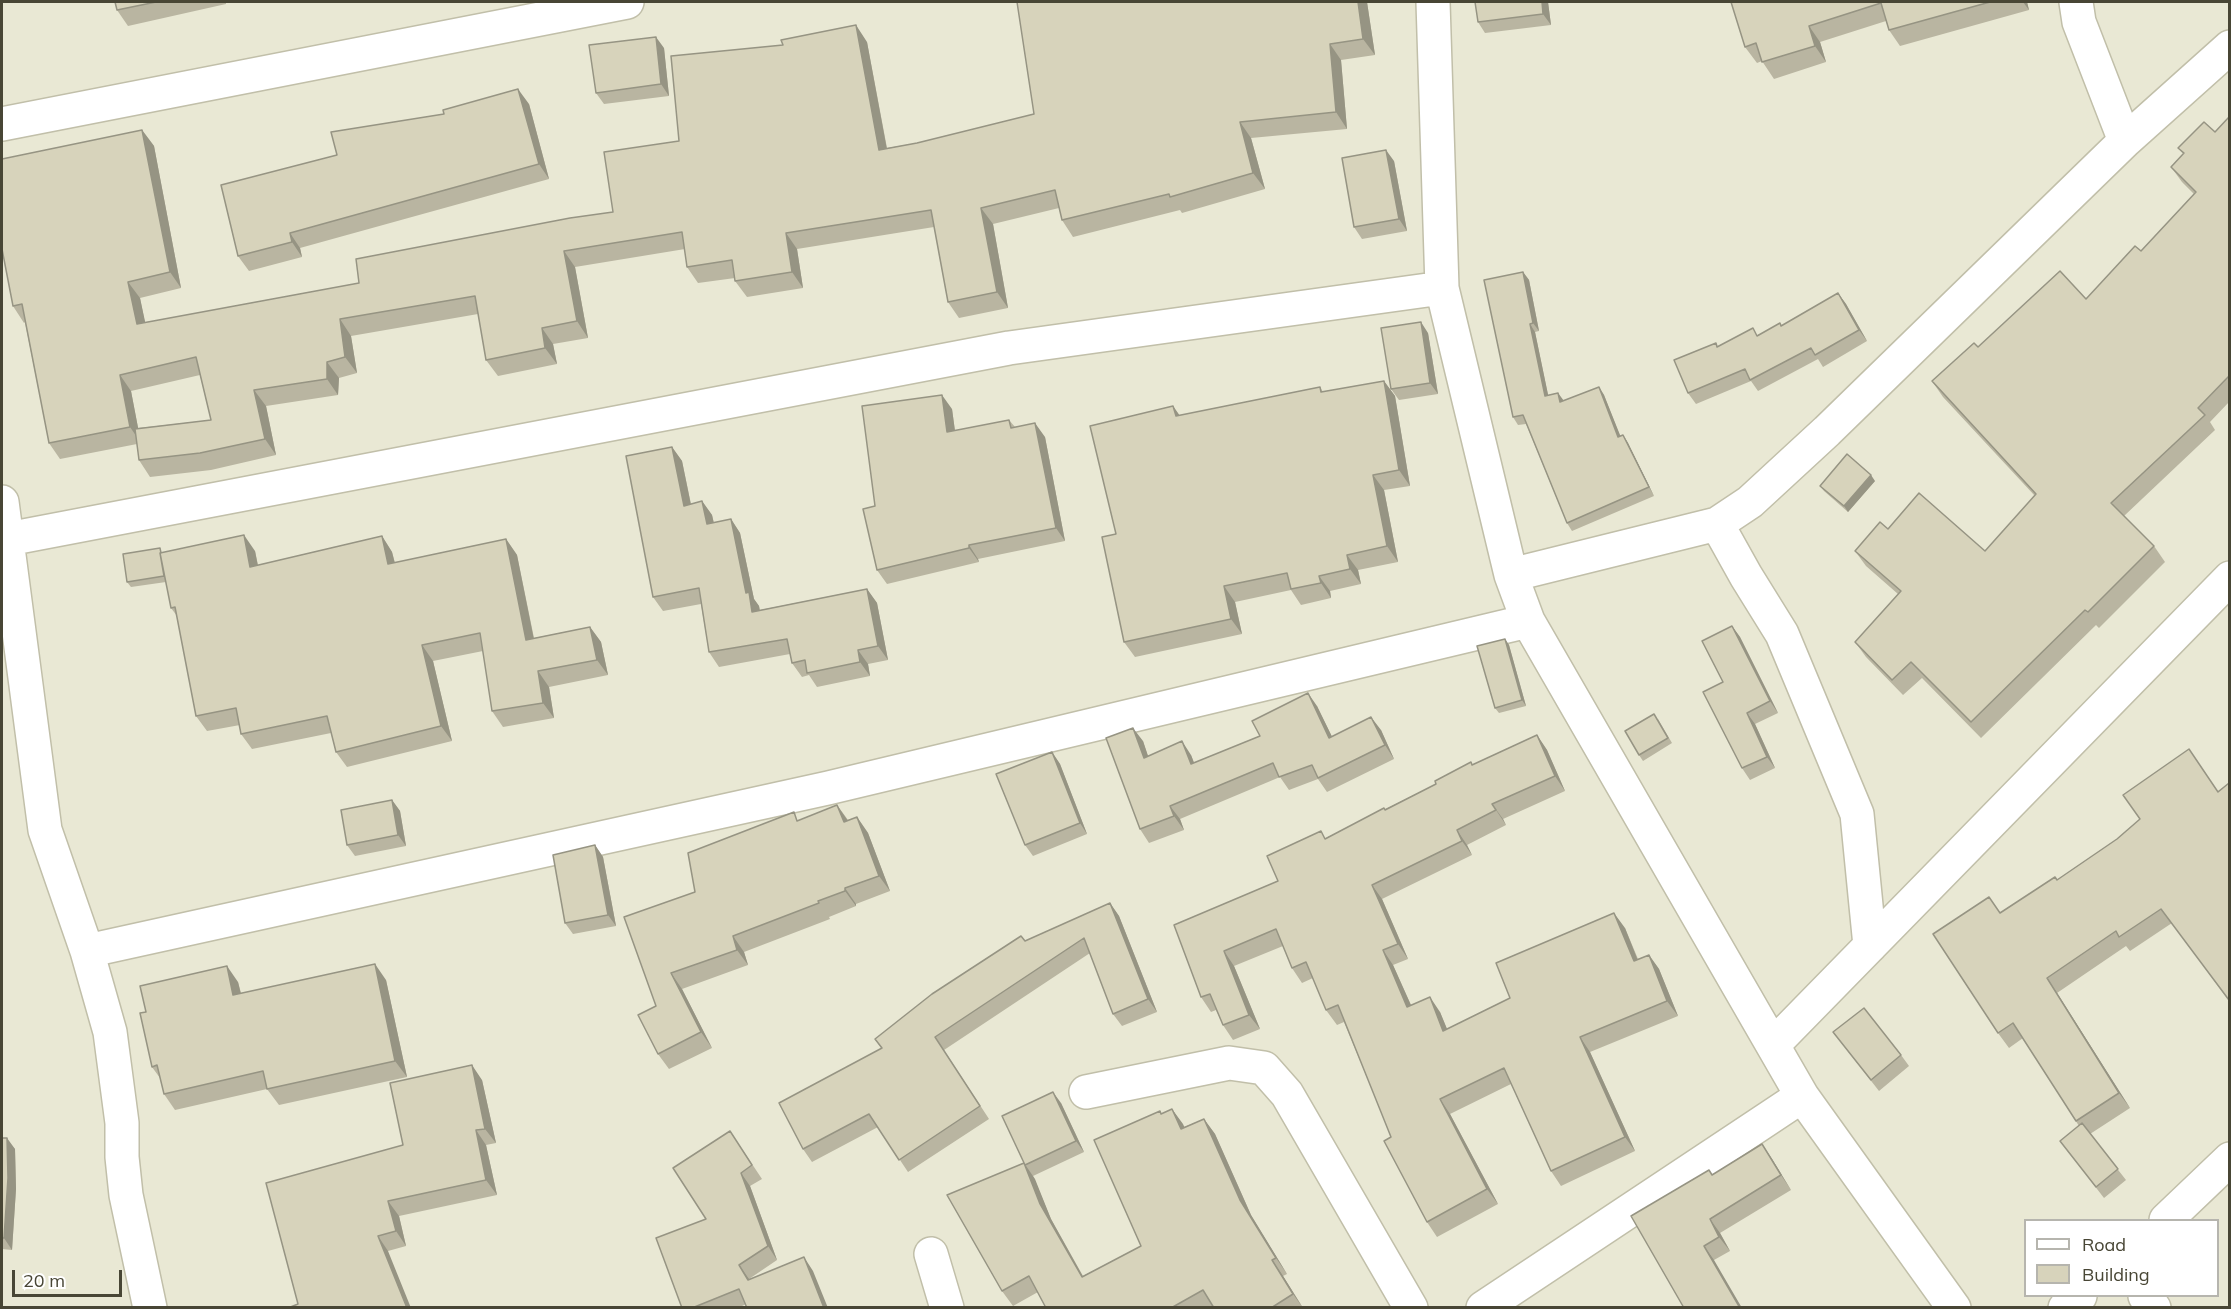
<!DOCTYPE html>
<html>
<head>
<meta charset="utf-8">
<style>
  body { margin:0 }
  #map { position:relative; width:2231px; height:1309px; overflow:hidden; background:#f4f4e7; font-family:Mulish,sans-serif }
  canvas { display:block }
  .frame { position:absolute; inset:0; border:3px solid #484635; pointer-events:none }
  .legend { position:absolute; left:2024px; top:1219px; width:195px; height:78px; box-sizing:border-box; background:#fff; border:2px solid #b6b5ae; margin:0; padding:8px 10px; list-style:none; font-size:18px; color:#484635 }
  .legend li { display:flex; align-items:center; gap:12px; height:30px }
  .legend b { width:30px; border:2px solid #b6b5ae }
  .scale { position:absolute; left:12px; top:1270px; width:110px; height:27px; box-sizing:border-box; border:3px solid #484635; border-top:0; padding-left:8px; font-size:18px; line-height:21px; white-space:nowrap; color:#484635; -webkit-text-stroke:4px #fff; paint-order:stroke }
</style>
</head>
<body>
<div id="map">
<canvas width="2231" height="1309"></canvas>
<div class="frame"></div>
<ul class="legend">
<li><b style="height:8px;background:#fff"></b>Road</li>
<li><b style="height:16px;background:#d7d3bb"></b>Building</li>
</ul>
<div class="scale">20 m</div>
</div>
<script>
const g = document.querySelector('canvas').getContext('2d');
g.lineJoin = 'round';
function paint(path, color) {
  g.fillStyle = color;
  g.fill(path, 'evenodd');
}
function trace(path, color, width, dash) {
  g.strokeStyle = color;
  g.lineWidth = width;
  g.lineCap = dash ? 'butt' : 'round';
  g.setLineDash(dash || []);
  g.stroke(path);
}
const residential = new Path2D(`
  M 2,2 L 2229,2 L 2229,1307 L 2,1308 ZM 2026,1220 L 2218,1220 L 2218,1296 L 2026,1296 Z`);
const minor = new Path2D(`
  M 1433,2 L 1442,288 L 1511,575 L 1528,621 L 1802,1096 L 1954,1308
  M 2,124 L 627,2
  M 2125,141 L 2230,47
  M 2,502 L 45,830 L 87,951 L 110,1032 L 122,1123 L 122,1157 L 126,1195 L 150,1308
  M 1717,524 L 1746,576 L 1782,634 L 1857,814 L 1870,946
  M 8,539 L 1009,348 L 1442,288
  M 1511,575 L 1717,524 L 1750,502 L 1827,431 L 2125,141 L 2079,22 L 2076,2
  M 87,951 L 828,788 L 1528,621
  M 1774,1044 L 2230,578
  M 1086,1092 L 1229,1063 L 1264,1068 L 1287,1094 L 1411,1308
  M 2166,1220 L 2230,1159
  M 931,1254 L 947,1308
  M 2145,1296 L 2154,1308
  M 1483,1308 L 1802,1096
  M 2065,1308 L 2080,1296`);
const wall = new Path2D(`
  M 115,2 L 226,2 L 226,4 L 128,26 L 117,10 Z
  M 1017,2 L 1367,2 L 1375,55 L 1341,60 L 1347,129 L 1251,138 L 1265,189 L 1182,213 L 1180,210 L 1073,237 L 1062,220 L 1059,208 L 993,224 L 1008,308 L 959,318 L 948,302 L 934,227 L 797,249 L 803,288 L 747,297 L 735,281 L 735,278 L 698,283 L 687,267 L 685,249 L 575,267 L 588,338 L 553,344 L 557,364 L 498,376 L 486,360 L 478,314 L 351,336 L 357,373 L 339,378 L 338,395 L 266,406 L 276,455 L 211,470 L 150,477 L 139,460 L 137,444 L 60,459 L 49,443 L 25,322 L 24,323 L 13,306 L 142,130 L 154,146 L 181,288 L 140,298 L 145,323 L 359,283 L 613,212 L 679,141 L 867,42 L 887,148 L 917,143 L 1034,114 ZM 200,375 L 211,420 L 138,428 L 131,391 Z
  M 1475,2 L 1548,2 L 1551,25 L 1485,33 L 1478,22 Z
  M 1731,2 L 2027,2 L 2029,10 L 1900,46 L 1889,30 L 1886,21 L 1820,42 L 1826,62 L 1774,79 L 1762,61 L 1757,63 L 1745,47 Z
  M 664,48 L 669,96 L 604,104 L 596,93 Z
  M 529,104 L 549,179 L 300,248 L 302,257 L 249,271 L 238,256 L 337,155 Z
  M 2229,117 L 2229,402 L 2210,422 L 2215,430 L 2124,516 L 2154,546 L 2165,562 L 2099,628 L 2096,625 L 1981,738 L 1922,678 L 1903,695 L 1866,657 L 1855,642 L 1898,594 L 1866,566 L 1855,551 L 1888,529 L 1985,551 L 2035,496 L 1943,397 L 1932,381 L 1978,347 L 2086,299 L 2141,251 L 2194,194 L 2182,182 L 2171,167 L 2183,154 L 2178,148 L 2215,132 Z
  M 1394,161 L 1407,231 L 1362,239 L 1354,227 Z
  M 1523,272 L 1529,280 L 1539,331 L 1535,332 L 1548,395 L 1558,393 L 1563,401 L 1599,387 L 1604,395 L 1620,436 L 1623,435 L 1628,443 L 1654,496 L 1572,531 L 1567,523 L 1526,424 L 1518,425 L 1513,417 Z
  M 1838,293 L 1846,304 L 1867,341 L 1823,367 L 1818,359 L 1758,391 L 1751,381 L 1696,404 L 1688,393 L 1718,347 L 1758,335 L 1782,326 Z
  M 1428,333 L 1438,394 L 1399,400 L 1391,389 Z
  M 1384,381 L 1395,396 L 1410,486 L 1384,490 L 1398,562 L 1358,570 L 1361,584 L 1330,591 L 1331,598 L 1301,605 L 1291,590 L 1235,602 L 1242,634 L 1135,657 L 1124,642 L 1116,534 L 1173,406 L 1180,416 L 1320,387 L 1323,392 Z
  M 952,409 L 955,431 L 1009,420 L 1015,427 L 1045,437 L 1065,541 L 978,559 L 979,562 L 887,584 L 877,570 L 875,506 Z
  M 672,447 L 682,461 L 691,504 L 702,501 L 712,515 L 714,523 L 731,519 L 740,533 L 754,599 L 759,606 L 760,610 L 867,589 L 877,603 L 888,660 L 868,664 L 870,676 L 817,687 L 809,675 L 802,677 L 792,663 L 790,654 L 719,667 L 709,652 L 701,604 L 663,611 L 653,597 Z
  M 1875,481 L 1848,512 L 1824,491 L 1820,486 Z
  M 382,536 L 392,552 L 395,563 L 506,539 L 517,555 L 534,638 L 590,627 L 601,642 L 608,675 L 549,687 L 554,718 L 503,727 L 492,711 L 483,651 L 433,661 L 452,741 L 347,767 L 336,752 L 331,733 L 252,749 L 241,734 L 240,725 L 207,731 L 196,716 L 177,616 L 171,608 L 166,582 L 131,587 L 127,582 L 163,552 L 255,551 L 258,565 Z
  M 1732,626 L 1740,637 L 1778,713 L 1755,724 L 1775,768 L 1750,780 L 1742,768 L 1723,682 Z
  M 1505,639 L 1509,645 L 1526,706 L 1499,713 L 1495,708 Z
  M 1317,706 L 1332,737 L 1381,730 L 1394,759 L 1327,792 L 1318,779 L 1289,790 L 1280,777 L 1180,819 L 1184,830 L 1149,843 L 1140,829 L 1143,741 L 1148,756 L 1191,755 L 1194,763 L 1260,736 Z
  M 1658,719 L 1672,743 L 1643,761 L 1639,755 Z
  M 1537,735 L 1547,750 L 1565,791 L 1503,819 L 1506,825 L 1467,845 L 1472,855 L 1382,899 L 1408,959 L 1393,965 L 1411,1005 L 1440,1012 L 1447,1029 L 1510,998 L 1625,928 L 1638,959 L 1649,955 L 1659,969 L 1678,1016 L 1590,1052 L 1635,1151 L 1561,1186 L 1551,1171 L 1511,1084 L 1450,1114 L 1498,1204 L 1437,1237 L 1427,1222 L 1344,1022 L 1337,1025 L 1326,1010 L 1313,978 L 1302,983 L 1292,968 L 1283,946 L 1234,966 L 1260,1029 L 1233,1040 L 1223,1025 L 1216,1010 L 1211,1012 L 1201,997 L 1174,925 L 1278,881 L 1326,838 L 1436,784 L 1473,765 Z
  M 1052,752 L 1060,764 L 1087,834 L 1033,856 L 1025,845 Z
  M 2229,783 L 2229,1001 L 2172,923 L 2130,951 L 2126,946 L 2057,993 L 2130,1108 L 2090,1134 L 2126,1180 L 2104,1198 L 2060,1141 L 2079,1126 L 2023,1038 L 2009,1048 L 1998,1033 L 2000,913 L 2057,880 L 2218,791 Z
  M 392,800 L 400,811 L 406,846 L 355,856 L 347,845 Z
  M 837,805 L 848,820 L 857,817 L 868,833 L 890,891 L 856,904 L 856,906 L 829,917 L 830,919 L 744,952 L 748,965 L 682,989 L 712,1048 L 669,1069 L 658,1054 L 656,1006 L 695,892 L 800,820 Z
  M 595,845 L 603,857 L 616,926 L 573,934 L 565,923 Z
  M 1110,903 L 1119,916 L 1157,1012 L 1122,1026 L 1113,1014 L 1090,953 L 944,1050 L 989,1119 L 908,1172 L 878,1127 L 812,1162 L 803,1149 L 882,1049 L 875,1039 L 1025,941 Z
  M 386,980 L 407,1077 L 279,1105 L 267,1089 L 175,1110 L 164,1094 L 160,1078 L 152,1067 L 146,1012 L 238,982 L 241,993 Z
  M 1833,1032 L 1901,1055 L 1909,1066 L 1879,1091 Z
  M 482,1080 L 496,1143 L 486,1145 L 497,1195 L 399,1216 L 406,1246 L 388,1251 L 298,1304 L 403,1145 Z
  M 1061,1103 L 1084,1152 L 1033,1176 L 1051,1219 L 1083,1276 L 1141,1246 L 1162,1114 L 1172,1109 L 1184,1127 L 1204,1119 L 1215,1134 L 1251,1215 L 1287,1274 L 1283,1276 L 1303,1308 L 1214,1308 L 1213,1306 L 1210,1308 L 1046,1308 L 1038,1292 L 1013,1306 L 1002,1291 L 1024,1163 Z
  M 730,1131 L 762,1179 L 750,1186 L 777,1260 L 749,1279 L 750,1280 L 813,1271 L 738,1308 L 682,1308 Z
  M 2,1138 L 15,1149 L 16,1189 L 12,1250 L 2,1249 Z
  M 1762,1144 L 1772,1159 L 1791,1190 L 1720,1233 L 1730,1251 L 1714,1260 L 1684,1308 L 1709,1170 L 1713,1175 Z`);
const shadedWall = new Path2D(`
  M 1358,2 L 1367,2 L 1375,55 L 1363,39 Z
  M 1542,2 L 1548,2 L 1551,25 L 1543,14 Z
  M 2023,2 L 2027,2 L 2029,10 Z
  M 856,25 L 867,42 L 890,166 L 879,150 Z
  M 1809,26 L 1820,42 L 1826,62 L 1815,46 Z
  M 656,37 L 664,48 L 669,96 L 661,84 Z
  M 1330,44 L 1341,60 L 1347,129 L 1336,112 Z
  M 518,89 L 529,104 L 549,179 L 539,164 Z
  M 1240,122 L 1251,138 L 1265,189 L 1253,173 Z
  M 142,130 L 154,146 L 181,288 L 170,272 Z
  M 1386,150 L 1394,161 L 1407,231 L 1399,219 Z
  M 981,208 L 993,224 L 1008,308 L 997,292 Z
  M 290,233 L 300,248 L 302,257 L 292,242 Z
  M 786,233 L 797,249 L 803,288 L 792,272 Z
  M 564,251 L 575,267 L 588,338 L 577,321 Z
  M 1523,272 L 1529,280 L 1539,331 L 1533,323 Z
  M 128,282 L 140,298 L 149,340 L 137,324 Z
  M 1838,293 L 1846,304 L 1867,341 L 1859,330 Z
  M 340,319 L 351,336 L 357,373 L 345,357 Z
  M 1421,322 L 1428,333 L 1438,394 L 1430,383 Z
  M 1530,324 L 1535,332 L 1550,404 L 1545,396 Z
  M 542,328 L 553,344 L 557,364 L 545,348 Z
  M 327,362 L 339,378 L 338,395 L 327,379 Z
  M 120,375 L 131,391 L 141,443 L 130,427 Z
  M 1384,381 L 1395,396 L 1410,486 L 1399,470 Z
  M 1599,387 L 1604,395 L 1624,445 L 1618,437 Z
  M 254,390 L 266,406 L 276,455 L 265,439 Z
  M 1558,393 L 1564,401 L 1560,402 Z
  M 942,395 L 952,409 L 957,446 L 947,432 Z
  M 1173,406 L 1184,422 L 1176,416 Z
  M 1035,423 L 1045,437 L 1065,541 L 1056,528 Z
  M 1623,435 L 1628,443 L 1654,496 L 1649,487 Z
  M 672,447 L 682,461 L 694,520 L 684,506 Z
  M 1373,475 L 1384,490 L 1398,562 L 1387,546 Z
  M 1871,475 L 1875,481 L 1848,512 L 1844,506 Z
  M 702,501 L 712,515 L 717,538 L 707,524 Z
  M 731,519 L 740,533 L 754,599 L 759,606 L 762,626 L 752,612 L 746,593 Z
  M 244,535 L 255,551 L 261,582 L 250,567 Z
  M 382,536 L 392,552 L 399,580 L 388,564 Z
  M 506,539 L 517,555 L 537,655 L 526,640 Z
  M 969,545 L 978,559 L 979,562 L 969,548 Z
  M 1347,555 L 1358,570 L 1361,584 L 1350,569 Z
  M 1319,576 L 1330,591 L 1331,598 L 1321,583 Z
  M 1224,586 L 1235,602 L 1242,634 L 1231,619 Z
  M 867,589 L 877,603 L 888,660 L 878,646 Z
  M 1732,626 L 1740,637 L 1778,713 L 1770,701 Z
  M 590,627 L 601,642 L 608,675 L 597,660 Z
  M 1505,639 L 1509,645 L 1526,706 L 1522,700 Z
  M 422,645 L 433,661 L 452,741 L 441,726 Z
  M 858,650 L 868,664 L 870,676 L 860,662 Z
  M 538,671 L 549,687 L 554,718 L 543,703 Z
  M 1308,693 L 1317,706 L 1339,751 L 1329,738 Z
  M 1747,713 L 1755,724 L 1775,768 L 1767,757 Z
  M 1371,717 L 1381,730 L 1394,759 L 1385,745 Z
  M 1133,728 L 1143,741 L 1153,771 L 1144,758 Z
  M 1537,735 L 1547,750 L 1565,791 L 1555,776 Z
  M 1182,741 L 1191,755 L 1200,778 L 1191,764 Z
  M 1052,752 L 1060,764 L 1087,834 L 1080,823 Z
  M 392,800 L 400,811 L 406,846 L 398,835 Z
  M 1492,804 L 1503,819 L 1506,825 Z
  M 837,805 L 848,821 L 844,822 Z
  M 1170,806 L 1180,819 L 1184,830 L 1174,816 Z
  M 857,817 L 868,833 L 890,891 L 879,876 Z
  M 1457,830 L 1467,845 L 1472,855 L 1462,841 Z
  M 595,845 L 603,857 L 616,926 L 608,915 Z
  M 1372,885 L 1382,899 L 1408,959 L 1398,944 Z
  M 845,888 L 856,904 L 856,906 L 845,891 Z
  M 1110,903 L 1119,916 L 1157,1012 L 1148,999 Z
  M 1614,913 L 1625,928 L 1644,976 L 1634,961 Z
  M 733,936 L 744,952 L 748,965 L 737,950 Z
  M 1383,950 L 1393,965 L 1418,1021 L 1407,1007 Z
  M 1224,951 L 1234,966 L 1260,1029 L 1249,1015 Z
  M 1649,955 L 1659,969 L 1678,1016 L 1667,1001 Z
  M 375,964 L 386,980 L 407,1077 L 395,1061 Z
  M 227,966 L 238,982 L 245,1011 L 233,995 Z
  M 671,973 L 682,989 L 712,1048 L 701,1032 Z
  M 2047,978 L 2057,993 L 2130,1108 L 2119,1093 Z
  M 1430,997 L 1440,1012 L 1454,1046 L 1443,1031 Z
  M 1580,1037 L 1590,1052 L 1635,1151 L 1625,1137 Z
  M 472,1065 L 482,1080 L 496,1143 L 485,1129 Z
  M 1053,1092 L 1061,1103 L 1084,1152 L 1076,1141 Z
  M 1440,1099 L 1450,1114 L 1498,1204 L 1487,1189 Z
  M 1172,1109 L 1183,1124 L 1192,1144 L 1181,1129 Z
  M 1204,1119 L 1215,1134 L 1251,1215 L 1287,1274 L 1276,1258 L 1240,1200 Z
  M 476,1130 L 486,1145 L 497,1195 L 486,1180 Z
  M 7,1138 L 15,1149 L 16,1189 L 12,1250 L 4,1238 Z
  M 1762,1144 L 1772,1159 L 1791,1190 L 1781,1175 Z
  M 1024,1163 L 1035,1179 L 1051,1219 L 1092,1293 L 1082,1277 L 1040,1204 Z
  M 741,1173 L 750,1186 L 777,1260 L 768,1246 Z
  M 388,1201 L 399,1216 L 406,1246 L 396,1231 Z
  M 1710,1219 L 1720,1233 L 1730,1251 L 1719,1237 Z
  M 378,1236 L 388,1251 L 411,1308 L 407,1308 Z
  M 1704,1246 L 1714,1260 L 1742,1308 L 1740,1308 Z
  M 804,1257 L 813,1271 L 828,1308 L 824,1308 Z
  M 1272,1260 L 1283,1276 L 1303,1308 L 1293,1294 Z
  M 739,1265 L 749,1279 L 758,1294 L 748,1280 Z`);
const building = new Path2D(`
  M 115,2 L 156,2 L 117,10 Z
  M 1017,2 L 1358,2 L 1363,39 L 1330,44 L 1336,112 L 1240,122 L 1253,173 L 1170,197 L 1169,194 L 1062,220 L 1055,190 L 981,208 L 997,292 L 948,302 L 931,210 L 786,233 L 792,272 L 735,281 L 732,260 L 687,267 L 682,232 L 564,251 L 577,321 L 542,328 L 545,348 L 486,360 L 475,296 L 340,319 L 345,357 L 327,362 L 327,379 L 254,390 L 265,439 L 200,453 L 139,460 L 135,429 L 211,420 L 196,357 L 120,375 L 130,427 L 49,443 L 22,304 L 13,306 L 2,249 L 2,159 L 142,130 L 170,272 L 128,282 L 137,324 L 359,283 L 356,259 L 570,218 L 613,212 L 604,152 L 679,141 L 671,56 L 783,45 L 781,40 L 856,25 L 879,150 L 917,143 L 1034,114 Z
  M 1475,2 L 1542,2 L 1543,14 L 1478,22 Z
  M 1731,2 L 1990,2 L 1889,30 L 1881,3 L 1809,26 L 1815,46 L 1762,62 L 1756,43 L 1745,47 Z
  M 656,37 L 661,84 L 596,93 L 589,45 Z
  M 518,89 L 539,164 L 290,233 L 292,242 L 238,256 L 221,185 L 337,155 L 331,132 L 444,114 L 443,110 Z
  M 2229,117 L 2229,376 L 2198,408 L 2205,415 L 2111,503 L 2154,546 L 2088,612 L 2085,610 L 1971,722 L 1911,662 L 1892,680 L 1855,642 L 1901,591 L 1855,551 L 1880,522 L 1888,529 L 1919,493 L 1985,551 L 2036,494 L 1932,381 L 1974,343 L 1978,347 L 2060,271 L 2086,299 L 2135,246 L 2141,251 L 2196,192 L 2171,167 L 2184,153 L 2178,148 L 2204,122 L 2215,132 Z
  M 1386,150 L 1399,219 L 1354,227 L 1342,158 Z
  M 1523,272 L 1533,323 L 1530,324 L 1545,396 L 1558,393 L 1560,402 L 1599,387 L 1618,437 L 1623,435 L 1649,487 L 1567,523 L 1523,415 L 1513,417 L 1484,280 Z
  M 1838,293 L 1859,330 L 1815,355 L 1811,348 L 1750,380 L 1745,369 L 1688,393 L 1674,360 L 1716,343 L 1717,347 L 1753,328 L 1757,336 L 1780,323 L 1781,326 Z
  M 1421,322 L 1430,383 L 1391,389 L 1381,328 Z
  M 1384,381 L 1399,470 L 1373,475 L 1387,546 L 1347,555 L 1350,569 L 1319,576 L 1321,583 L 1291,589 L 1287,573 L 1224,586 L 1231,619 L 1124,642 L 1102,537 L 1116,534 L 1090,426 L 1173,406 L 1176,416 L 1320,387 L 1321,392 Z
  M 942,395 L 947,432 L 1009,420 L 1011,428 L 1035,423 L 1056,528 L 969,545 L 969,548 L 877,570 L 863,509 L 875,506 L 862,406 Z
  M 672,447 L 684,506 L 702,501 L 707,524 L 731,519 L 746,593 L 749,592 L 752,612 L 867,589 L 878,646 L 858,650 L 860,662 L 807,673 L 805,660 L 792,663 L 787,639 L 709,652 L 699,588 L 653,597 L 626,456 Z
  M 1847,454 L 1871,475 L 1844,506 L 1820,486 Z
  M 244,535 L 250,567 L 382,536 L 388,564 L 506,539 L 526,640 L 590,627 L 597,660 L 538,671 L 543,703 L 492,711 L 480,633 L 422,645 L 441,726 L 336,752 L 327,716 L 241,734 L 236,708 L 196,716 L 175,607 L 171,608 L 160,553 Z
  M 160,548 L 161,553 L 160,553 L 164,576 L 127,582 L 123,554 Z
  M 1732,626 L 1770,701 L 1747,713 L 1767,757 L 1742,768 L 1703,692 L 1723,682 L 1702,641 Z
  M 1505,639 L 1522,700 L 1495,708 L 1477,646 Z
  M 1308,693 L 1329,738 L 1371,717 L 1385,745 L 1318,778 L 1312,765 L 1279,777 L 1273,763 L 1170,806 L 1174,816 L 1140,829 L 1106,738 L 1133,728 L 1144,758 L 1182,741 L 1191,764 L 1260,736 L 1252,721 Z
  M 1654,714 L 1668,738 L 1639,755 L 1625,731 Z
  M 1537,735 L 1555,776 L 1492,804 L 1496,810 L 1457,830 L 1462,841 L 1372,885 L 1398,944 L 1383,950 L 1407,1007 L 1430,997 L 1443,1031 L 1510,998 L 1496,963 L 1614,913 L 1634,961 L 1649,955 L 1667,1001 L 1580,1037 L 1625,1137 L 1551,1171 L 1504,1068 L 1440,1099 L 1487,1189 L 1427,1222 L 1384,1141 L 1391,1137 L 1338,1005 L 1326,1010 L 1306,962 L 1292,968 L 1276,929 L 1224,951 L 1249,1015 L 1223,1025 L 1210,994 L 1201,997 L 1174,925 L 1278,881 L 1267,856 L 1321,831 L 1325,839 L 1384,808 L 1385,810 L 1436,784 L 1435,781 L 1471,762 L 1472,765 Z
  M 2189,749 L 2218,792 L 2229,783 L 2229,1000 L 2161,909 L 2119,937 L 2116,931 L 2047,978 L 2119,1093 L 2076,1121 L 2013,1023 L 1998,1033 L 1933,934 L 1989,897 L 2000,913 L 2055,877 L 2057,880 L 2117,839 L 2140,819 L 2123,795 Z
  M 1052,752 L 1080,823 L 1025,845 L 996,774 Z
  M 392,800 L 398,835 L 347,845 L 341,810 Z
  M 837,805 L 844,822 L 857,817 L 879,876 L 845,888 L 845,891 L 818,901 L 819,903 L 733,936 L 737,950 L 671,973 L 701,1032 L 658,1054 L 638,1015 L 656,1006 L 624,917 L 695,892 L 688,853 L 794,812 L 797,821 Z
  M 595,845 L 608,915 L 565,923 L 553,855 Z
  M 1110,903 L 1148,999 L 1113,1014 L 1084,938 L 935,1037 L 980,1106 L 899,1160 L 869,1114 L 803,1149 L 779,1103 L 882,1048 L 875,1039 L 932,994 L 1021,936 L 1025,941 Z
  M 375,964 L 395,1061 L 267,1089 L 263,1071 L 164,1094 L 157,1065 L 152,1067 L 140,1013 L 146,1012 L 140,986 L 227,966 L 233,995 Z
  M 1864,1008 L 1901,1055 L 1871,1080 L 1833,1032 Z
  M 472,1065 L 485,1129 L 476,1130 L 486,1180 L 388,1201 L 396,1231 L 378,1236 L 407,1308 L 288,1308 L 298,1304 L 266,1183 L 403,1145 L 390,1083 Z
  M 1053,1092 L 1076,1141 L 1025,1165 L 1002,1116 Z
  M 1172,1109 L 1181,1129 L 1204,1119 L 1240,1200 L 1276,1258 L 1272,1260 L 1293,1294 L 1271,1308 L 1214,1308 L 1203,1290 L 1171,1308 L 1046,1308 L 1029,1276 L 1002,1291 L 947,1195 L 1024,1163 L 1040,1204 L 1082,1277 L 1141,1246 L 1094,1140 L 1160,1111 L 1161,1114 Z
  M 2082,1123 L 2118,1169 L 2096,1187 L 2060,1141 Z
  M 730,1131 L 752,1165 L 741,1173 L 768,1246 L 739,1265 L 748,1280 L 804,1257 L 824,1308 L 747,1308 L 739,1289 L 692,1308 L 682,1308 L 656,1238 L 706,1219 L 673,1168 Z
  M 2,1138 L 7,1138 L 8,1178 L 4,1238 L 2,1238 Z
  M 1762,1144 L 1781,1175 L 1710,1219 L 1719,1237 L 1704,1246 L 1740,1308 L 1684,1308 L 1631,1216 L 1709,1170 L 1712,1175 Z`);
paint(residential, '#e9e8d4');
trace(minor, '#c1bfa9', 36);
trace(minor, '#fff', 33);
paint(wall, '#b9b5a1');
paint(shadedWall, '#969483');
paint(building, '#d7d3bb');
trace(building, '#969483', 1.5);
</script>
</body>
</html>
